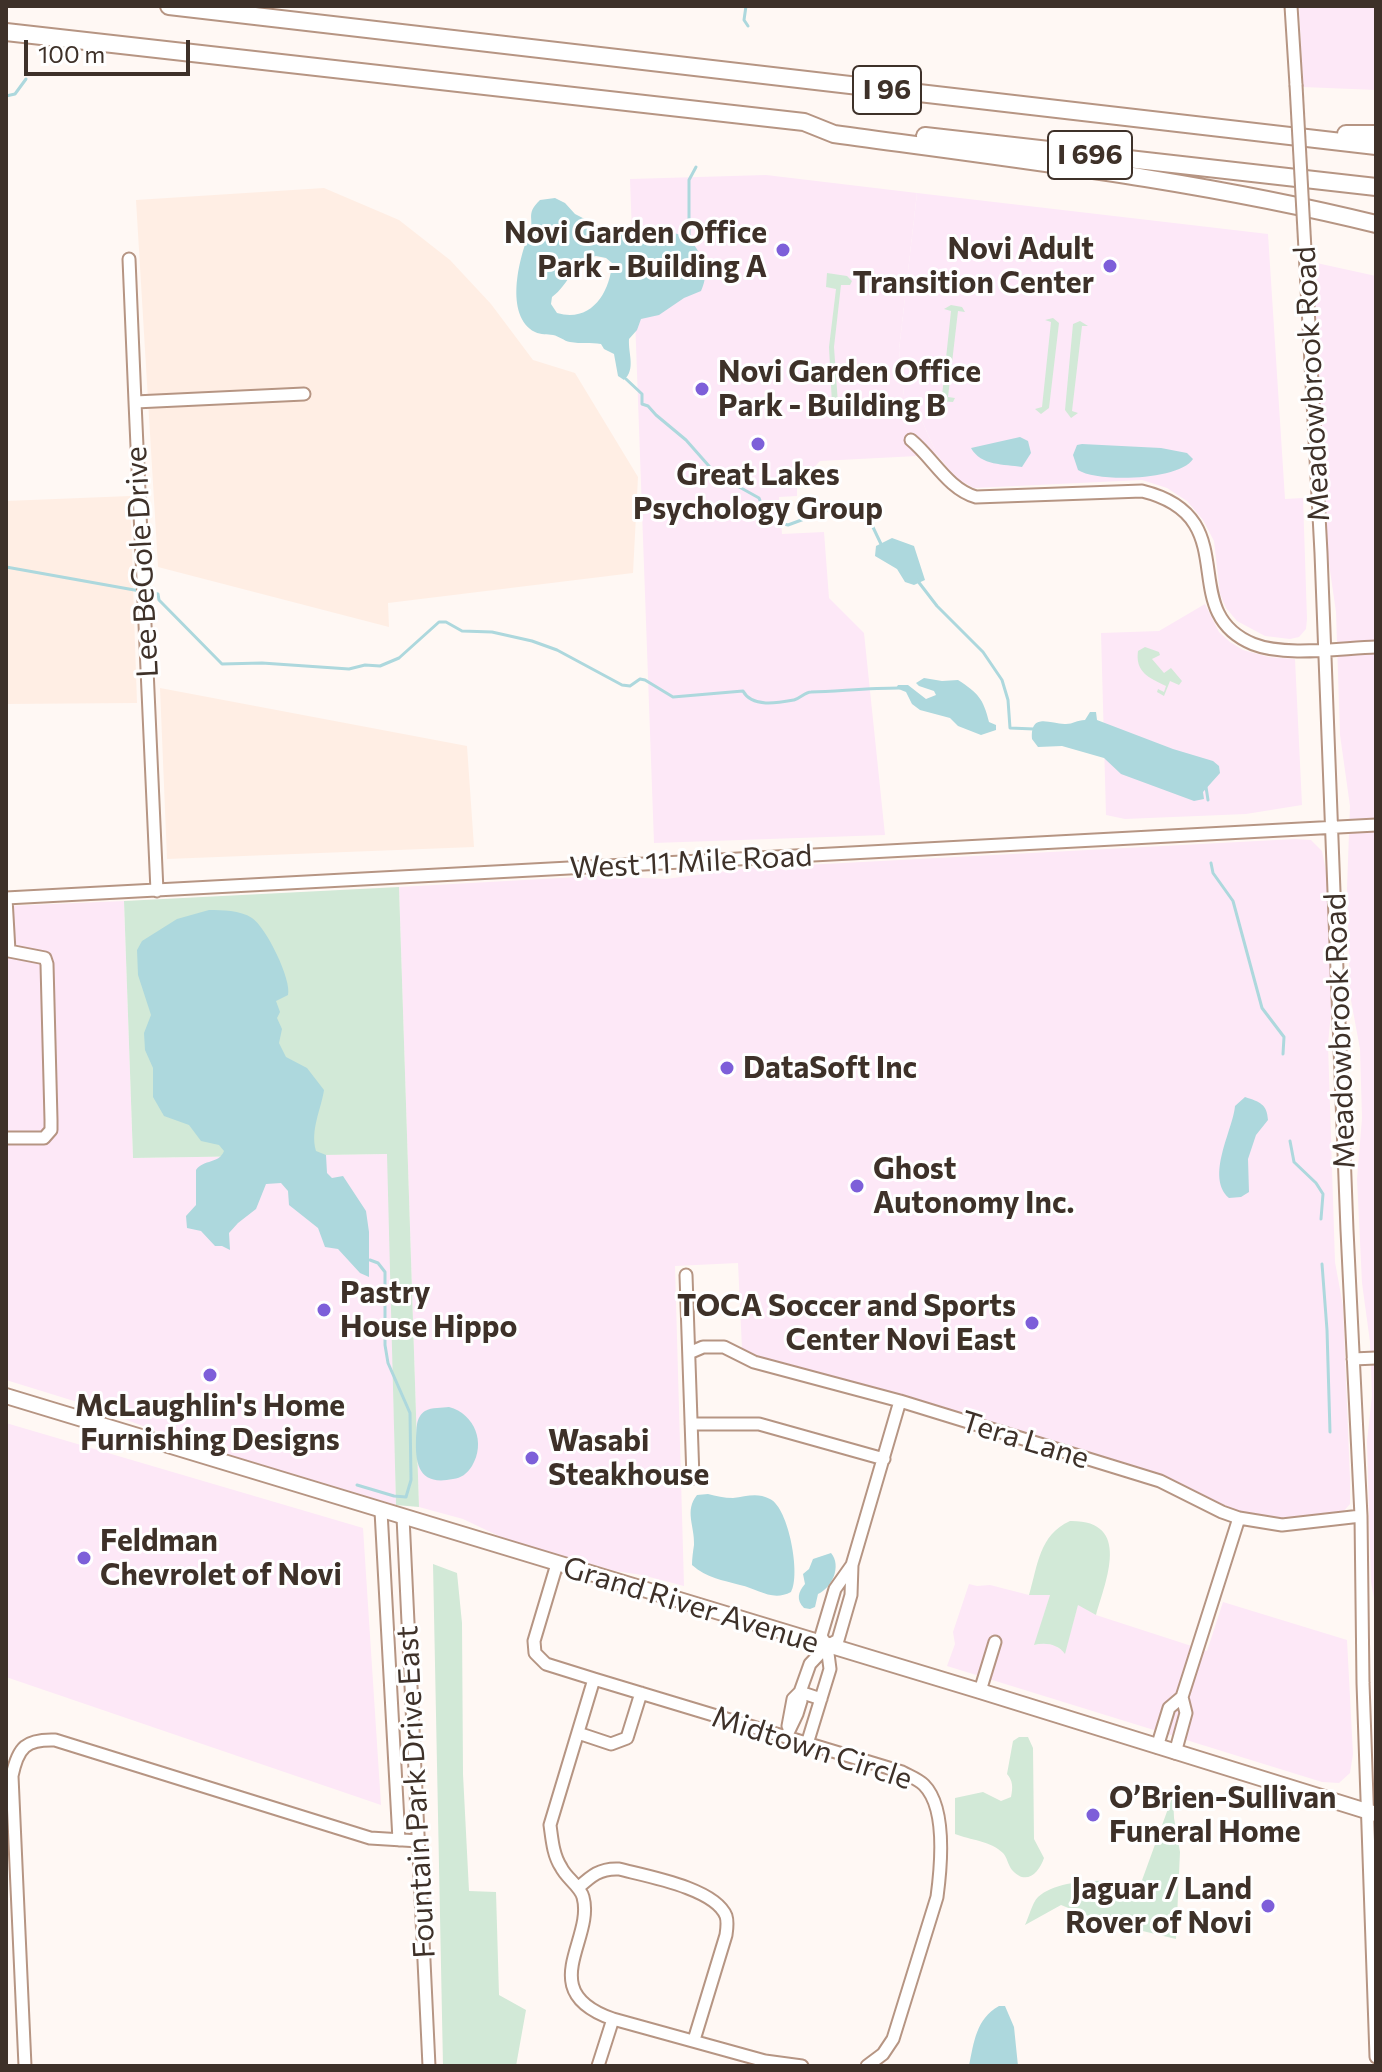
<!DOCTYPE html>
<html>
<head>
<meta charset="utf-8">
<style>
  body { margin:0 }
  #map { position:relative; width:1382px; height:2072px; overflow:hidden; background:#fff8f4; font-family:Commissioner,sans-serif }
  canvas { display:block }
  .frame { position:absolute; inset:0; border:8px solid #3e3129; pointer-events:none }
  .scale { position:absolute; left:24px; top:40px; width:166px; height:36px; box-sizing:border-box; border:4px solid #3e3129; border-top:0; padding-left:10px; font-size:24px; line-height:28px; white-space:nowrap; color:#3e3129; -webkit-text-stroke:6px #fff; paint-order:stroke }
</style>
</head>
<body>
<div id="map">
<canvas width="1382" height="2072"></canvas>
<div class="frame"></div>
<div class="scale">100 m</div>
</div>
<script>
const g = document.querySelector('canvas').getContext('2d');
g.lineJoin = 'round';
function paint(path, color) {
  g.fillStyle = color;
  g.fill(path, 'evenodd');
}
function trace(path, color, width, dash) {
  g.strokeStyle = color;
  g.lineWidth = width;
  g.lineCap = dash ? 'butt' : 'round';
  g.setLineDash(dash || []);
  g.stroke(path);
}
function drawText(font, color, halo, rows, align = 'center') {
  g.font = font + ' Commissioner,sans-serif';
  g.lineWidth = 6;
  g.setLineDash([]);
  g.textBaseline = 'middle';
  g.strokeStyle = halo;
  g.fillStyle = color;
  for (const [text, x, y, turn = 0] of rows) {
    g.save();
    g.translate(x, y);
    g.rotate((+turn || 0) * Math.PI / 180);
    g.textAlign = isNaN(turn) ? turn : align;
    if (halo) g.strokeText(text, 0, 0);
    g.fillText(text, 0, 0);
    g.restore();
  }
}
const commercial = new Path2D(`
  M 1299,6 L 1376,6 L 1376,90 L 1303,87 Z
  M 766,175 L 917,193 L 899,350 L 905,405 L 915,405 L 937,455 L 820,461 L 797,486 L 797,496 L 779,497 L 782,534 L 824,532 L 829,598 L 864,633 L 885,835 L 654,843 L 630,179 Z
  M 1312,262 L 1376,276 L 1376,1609 L 1371,1582 L 1367,1441 L 1372,1396 L 1370,1342 L 1362,1283 L 1357,1179 L 1362,1118 L 1360,1049 L 1350,995 L 1347,888 L 1350,806 L 1340,735 L 1336,612 L 1328,557 Z
  M 1205,604 L 1219,632 L 1230,642 L 1243,650 L 1269,657 L 1295,659 L 1302,805 L 1246,814 L 1125,819 L 1106,815 L 1101,633 L 1159,631 Z
  M 1295,839 L 1311,840 L 1322,851 L 1329,886 L 1333,992 L 1328,1044 L 1335,1262 L 1343,1306 L 1350,1479 L 1350,1504 L 1343,1512 L 1276,1519 L 1245,1514 L 1141,1469 L 913,1400 L 753,1355 L 742,1349 L 738,1263 L 675,1266 L 684,1586 L 642,1575 L 615,1571 L 507,1540 L 463,1519 L 419,1507 L 399,887 L 596,876 L 666,879 L 749,868 Z
  M 124,901 L 133,1158 L 388,1154 L 396,1505 L 180,1440 L 87,1405 L 6,1380 L 6,906 Z
  M 6,1423 L 363,1528 L 381,1805 L 6,1677 Z
  M 969,1584 L 977,1586 L 990,1585 L 1029,1595 L 1050,1595 L 1035,1645 L 1042,1643 L 1054,1645 L 1065,1652 L 1078,1604 L 1096,1615 L 1207,1651 L 1223,1602 L 1347,1640 L 1353,1754 L 1350,1773 L 1339,1783 L 1322,1782 L 947,1666 L 955,1644 L 953,1632 Z`);
const built = new Path2D(`
  M 324,188 L 399,220 L 450,260 L 491,304 L 533,360 L 575,373 L 638,477 L 633,573 L 388,603 L 389,627 L 158,567 L 136,200 Z
  M 130,496 L 137,703 L 6,704 L 6,501 Z
  M 160,688 L 467,746 L 474,847 L 167,859 Z`);
const education = new Path2D(`
  M 917,193 L 1268,234 L 1285,499 L 1303,498 L 1307,619 L 1306,629 L 1299,637 L 1290,639 L 1265,636 L 1237,621 L 1226,608 L 1220,594 L 1214,541 L 1203,520 L 1187,501 L 1167,488 L 1142,480 L 974,488 L 957,479 L 937,455 L 915,405 L 905,405 L 899,350 Z`);
const green = new Path2D(`
  M 827,273 L 847,276 L 852,281 L 850,285 L 841,285 L 834,347 L 838,404 L 848,406 C 842,412 828,413 823,407 L 832,404 L 829,347 L 836,289 L 826,287 Z
  M 951,305 L 962,307 L 965,312 L 958,311 L 948,397 L 955,398 L 953,402 L 938,401 L 935,397 L 942,396 L 951,311 L 944,309 Z
  M 1053,318 L 1059,323 L 1049,408 L 1041,414 L 1035,409 L 1042,407 L 1051,322 L 1045,320 Z
  M 1080,321 L 1088,326 L 1082,326 L 1072,411 L 1078,413 L 1071,418 L 1065,410 L 1073,324 Z
  M 1145,647 L 1159,652 L 1160,655 L 1152,659 L 1164,673 L 1171,668 L 1182,681 L 1179,685 L 1170,681 L 1164,696 L 1157,692 L 1158,689 L 1164,692 L 1166,686 C 1149,678 1135,672 1138,651 Z
  M 399,887 L 419,1507 L 396,1505 L 387,1154 L 133,1158 L 124,901 Z
  M 1070,1521 C 1132,1520 1106,1580 1096,1615 L 1078,1605 L 1065,1654 C 1058,1644 1045,1642 1034,1645 L 1050,1595 L 1029,1595 C 1038,1565 1039,1535 1070,1521 Z
  M 433,1564 L 457,1573 L 462,1623 L 463,1774 L 469,1891 L 496,1892 L 499,1995 L 526,2010 L 516,2066 L 443,2066 Z
  M 1019,1737 L 1028,1737 L 1033,1748 L 1034,1839 L 1044,1858 C 1039,1873 1026,1886 1012,1870 C 1008,1865 1007,1857 1003,1853 C 991,1841 970,1840 955,1834 L 955,1798 L 983,1792 L 1001,1801 L 1011,1797 C 1013,1787 1013,1781 1007,1774 L 1013,1741 Z
  M 1173,1795 L 1174,1818 L 1180,1852 L 1176,1939 L 1101,1921 L 1061,1905 L 1025,1925 C 1029,1917 1032,1903 1038,1897 C 1061,1877 1112,1880 1141,1883 Z`);
const water = new Path2D(`
  M 555,198 L 565,203 L 575,214 L 610,232 L 627,234 L 662,226 L 677,234 L 688,235 C 699,253 712,268 701,291 L 684,298 L 659,315 L 641,319 L 637,330 L 629,339 C 628,354 636,369 624,380 L 618,376 L 614,354 L 604,349 L 601,344 C 591,342 581,344 570,342 C 564,341 559,336 553,335 C 547,334 541,335 535,332 C 504,316 519,258 529,234 C 536,219 524,215 540,200 ZM 596,256 L 606,258 L 612,263 C 610,293 591,323 557,313 L 551,304 L 552,297 C 569,285 574,260 596,256 Z
  M 1020,437 L 1028,441 L 1031,453 L 1022,467 C 1004,464 981,466 971,448 Z
  M 1082,444 L 1161,448 L 1187,453 L 1193,459 C 1180,480 1098,483 1078,470 L 1073,455 L 1077,445 Z
  M 892,538 L 914,546 L 925,580 L 914,585 L 905,582 L 897,569 L 875,556 L 876,546 Z
  M 924,678 L 942,681 L 958,680 C 978,693 983,698 989,722 L 996,725 L 996,730 L 981,735 L 958,726 L 950,718 L 920,710 L 912,704 L 906,692 L 896,688 L 898,685 L 908,685 L 926,699 L 936,695 L 934,691 L 919,686 L 916,683 Z
  M 1090,712 L 1096,712 L 1097,720 L 1173,749 L 1213,761 L 1219,766 L 1220,773 L 1203,792 L 1204,799 L 1194,801 L 1121,774 L 1104,758 L 1062,746 L 1038,747 L 1032,739 C 1030,711 1052,725 1066,724 C 1073,724 1077,720 1085,720 Z
  M 209,910 C 222,910 240,910 252,918 C 266,927 292,980 288,995 L 276,1001 L 280,1012 L 277,1018 L 282,1029 L 279,1043 L 286,1057 L 307,1068 L 324,1090 C 321,1110 310,1130 316,1151 L 326,1155 L 327,1173 L 332,1178 L 343,1176 L 366,1211 L 369,1232 L 369,1277 L 360,1273 L 338,1249 L 325,1247 L 318,1228 L 289,1205 L 288,1191 L 281,1183 L 266,1184 L 256,1209 L 238,1223 L 229,1233 L 230,1250 L 222,1246 L 215,1246 L 201,1231 L 187,1228 L 186,1216 L 196,1205 L 196,1170 C 204,1159 219,1164 224,1151 L 219,1145 L 201,1141 L 189,1125 L 164,1116 L 153,1097 L 153,1068 L 145,1050 L 144,1033 L 151,1015 L 138,975 L 137,950 L 142,941 L 177,919 Z
  M 1245,1097 C 1260,1102 1267,1104 1268,1120 L 1256,1135 L 1248,1159 L 1249,1192 L 1241,1197 L 1229,1198 C 1205,1177 1233,1130 1235,1106 Z
  M 449,1407 C 475,1414 486,1443 472,1466 C 467,1474 461,1478 453,1479 C 420,1486 415,1466 416,1439 C 417,1429 415,1418 425,1411 C 432,1407 442,1408 449,1407 Z
  M 708,1494 C 716,1496 724,1498 733,1498 C 746,1497 756,1492 770,1499 C 789,1508 801,1576 791,1592 C 772,1602 759,1589 740,1585 C 722,1580 707,1578 692,1565 C 692,1558 693,1552 694,1545 C 695,1526 684,1511 697,1495 Z
  M 831,1553 C 842,1566 832,1588 818,1594 L 815,1607 L 810,1609 L 804,1608 C 796,1600 798,1592 805,1584 L 803,1574 L 809,1569 L 813,1559 Z
  M 999,2006 L 1005,2006 L 1014,2027 L 1018,2066 L 969,2066 C 974,2042 976,2019 999,2006 Z`);
const stream = new Path2D(`
  M 746,6 L 744,20 L 748,26
  M 6,96 L 15,94 L 26,79
  M 689,236 L 689,180 L 696,167
  M 626,379 L 642,394 L 642,404 L 648,406 L 656,415 L 686,440 L 716,474 L 759,498 L 768,520 L 788,525 L 834,508 L 870,521 L 881,544
  M 6,567 L 140,591
  M 917,580 L 937,606 L 983,652 L 1002,680 L 1008,700 L 1010,728 L 1034,729
  M 148,592 L 158,594 L 159,600 L 222,664 L 262,663 L 349,669 L 365,665 L 380,666 L 399,658 L 439,622 L 446,622 L 462,631 L 492,632 L 532,641 L 557,650 L 622,685 L 630,686 L 640,679 L 645,680 L 673,697 L 743,691 C 752,708 778,703 794,700 C 801,698 805,692 811,692 C 840,691 870,688 899,688
  M 1206,787 L 1208,800
  M 1211,863 L 1213,873 L 1233,901 L 1262,1008 L 1284,1037 L 1283,1054
  M 1290,1141 L 1294,1162 L 1316,1183 L 1323,1194 L 1321,1219
  M 1322,1264 L 1327,1330 L 1330,1432
  M 357,1485 L 394,1496 L 406,1497 L 411,1480 L 410,1413 L 388,1363 L 385,1345 L 385,1272 L 378,1263 L 370,1260`);
const minor = new Path2D(`
  M 1291,6 L 1296,85
  M 1305,250 L 1321,553 L 1347,1230 L 1361,1516 L 1363,1683 L 1376,2057
  M 129,259 L 135,402
  M 911,440 C 933,458 948,489 976,497 L 1142,491 C 1248,517 1173,611 1253,644 C 1285,657 1341,648 1376,647
  M 157,891 L 135,402 L 304,394
  M 6,898 L 1376,825
  M 6,951 L 9,951 L 6,898
  M 6,1138 L 44,1138 L 51,1130 L 51,1120 L 47,964 L 45,958 L 9,951
  M 686,1275 L 693,1478
  M 689,1353 L 703,1347 L 724,1347 L 754,1362 L 900,1401 L 1160,1481 L 1222,1512 L 1239,1518 L 1282,1525 L 1361,1516
  M 1353,1359 L 1376,1358
  M 691,1424 L 759,1424 L 884,1459
  M 381,1511 L 399,1840
  M 403,1517 L 429,2066
  M 557,1564 L 534,1641 L 535,1653 L 546,1664 L 594,1679
  M 852,1565 L 851,1595 L 838,1640 L 827,1646 L 821,1636 L 835,1589 L 852,1565 L 900,1401
  M 980,1691 L 995,1642
  M 788,1726 L 793,1699 L 800,1692 L 821,1699
  M 578,1733 L 611,1744 L 627,1738 L 641,1693
  M 786,1737 L 797,1714 L 801,1701 L 800,1692 L 810,1664 L 827,1646 L 830,1669 L 807,1744
  M 1157,1747 L 1169,1708 L 1182,1697
  M 1175,1753 L 1186,1713 L 1182,1697 L 1239,1518
  M 578,1888 C 591,1876 600,1868 619,1869 C 646,1876 715,1888 726,1916 C 728,1922 727,1928 726,1935 L 694,2040
  M 25,2066 L 12,1776 C 18,1747 26,1739 55,1740 L 370,1838 L 419,1841
  M 598,2066 L 613,2019
  M 802,2066 L 765,2061 L 613,2019 C 533,1991 595,1940 583,1897 C 580,1886 566,1878 561,1867 C 553,1855 552,1839 550,1825 L 594,1679 L 902,1772 C 909,1776 918,1779 924,1785 C 947,1808 941,1867 937,1897 L 893,2039 L 883,2054 L 867,2066`);
const major = new Path2D(`
  M 6,1396 L 980,1691 L 1376,1814`);
const highway = new Path2D(`
  M 169,6 L 1376,146
  M 6,32 L 804,122 L 834,134 C 1016,159 1198,180 1376,224
  M 1346,134 L 1376,134
  M 925,136 L 1376,187`);
const minorBridge = new Path2D(`
  M 1296,85 L 1305,250`);
const markers = [
  [783,250,8,"#7d5fd9"],
  [1110,266,8,"#7d5fd9"],
  [702,389,8,"#7d5fd9"],
  [758,444,8,"#7d5fd9"],
  [727,1068,8,"#7d5fd9"],
  [857,1186,8,"#7d5fd9"],
  [324,1310,8,"#7d5fd9"],
  [1032,1323,8,"#7d5fd9"],
  [210,1375,8,"#7d5fd9"],
  [532,1458,8,"#7d5fd9"],
  [84,1558,8,"#7d5fd9"],
  [1093,1815,8,"#7d5fd9"],
  [1268,1906,8,"#7d5fd9"]
];
const shields = [
  [887,90,68],
  [1090,155,84]
];
const shieldNames = [
  ["I 96",887,90],
  ["I 696",1090,155]
];
const poiNames = [
  ["Novi Garden Office",767,233,"right"],
  ["Park - Building A",767,267,"right"],
  ["Novi Adult",1094,249,"right"],
  ["Transition Center",1094,283,"right"],
  ["Novi Garden Office",718,372],
  ["Park - Building B",718,406],
  ["Great Lakes",758,475,"center"],
  ["Psychology Group",758,509,"center"],
  ["DataSoft Inc",743,1068],
  ["Ghost",873,1169],
  ["Autonomy Inc.",873,1203],
  ["Pastry",340,1293],
  ["House Hippo",340,1327],
  ["TOCA Soccer and Sports",1016,1306,"right"],
  ["Center Novi East",1016,1340,"right"],
  ["McLaughlin's Home",210,1406,"center"],
  ["Furnishing Designs",210,1440,"center"],
  ["Wasabi",548,1441],
  ["Steakhouse",548,1475],
  ["Feldman",100,1541],
  ["Chevrolet of Novi",100,1575],
  ["O’Brien-Sullivan",1109,1798],
  ["Funeral Home",1109,1832],
  ["Jaguar / Land",1252,1889,"right"],
  ["Rover of Novi",1252,1923,"right"]
];
const streetNames = [
  ["Meadowbrook Road",1312,384,-93],
  ["Lee BeGole Drive",142,562,-93],
  ["West 11 Mile Road",691,862,-3],
  ["Meadowbrook Road",1340,1031,-92],
  ["Tera Lane",1025,1440,17],
  ["Grand River Avenue",691,1605,17],
  ["Midtown Circle",812,1748,18],
  ["Fountain Park Drive East",416,1792,-93]
];
paint(commercial, '#fde8f7');
paint(built, '#ffeee4');
paint(education, '#fde8f8');
paint(green, '#d2e9d7');
paint(water, '#add8dd');
trace(stream, '#add8dd', 3);
trace(minor, '#b69583', 15);
trace(major, '#b69583', 18);
trace(highway, '#b69583', 20);
trace(minor, '#fff', 11);
trace(major, '#fff', 14);
trace(highway, '#fff', 16);
trace(minorBridge, '#b69583', 15, []);
trace(minorBridge, '#fff', 11);
for (const [x, y, r, color] of markers) {
  const dot = new Path2D();
  dot.arc(x, y, r, 0, 2 * Math.PI);
  g.fillStyle = color;
  g.fill(dot);
  trace(dot, '#fff', 3);
}
for (const [x, y, w] of shields) {
  const box = new Path2D();
  box.roundRect(x - w / 2, y - 24, w, 48, 6);
  g.fillStyle = '#fff';
  g.fill(box);
  trace(box, '#3e3129', 2);
}
drawText('bold 28px', '#3e3129', null, shieldNames);
drawText('bold 30px', '#3e3129', '#fff', poiNames, 'left');
drawText('30px', '#3e3129', '#fff', streetNames);
</script>
</body>
</html>
